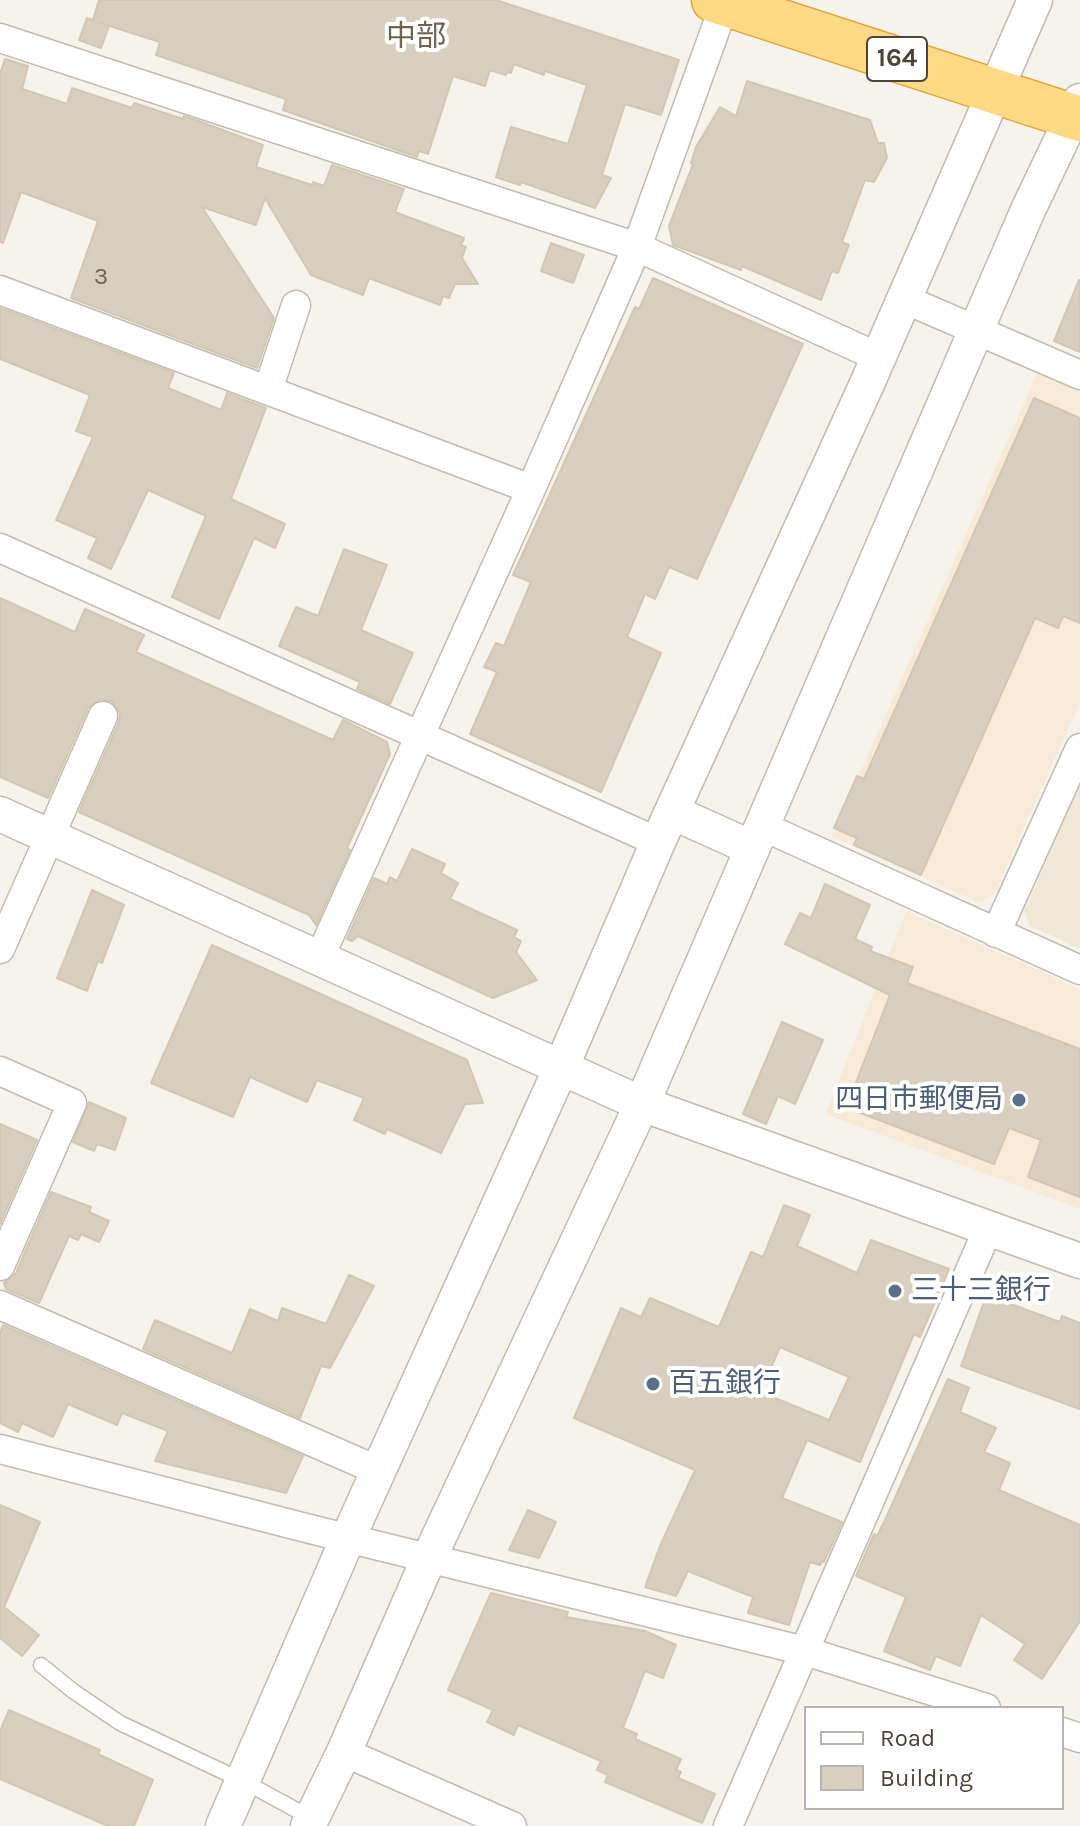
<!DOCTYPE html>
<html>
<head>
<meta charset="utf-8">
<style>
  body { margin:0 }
  #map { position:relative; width:1080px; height:1826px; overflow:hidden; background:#f6f3ec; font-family:Karla,sans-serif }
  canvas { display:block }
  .legend { position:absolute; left:804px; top:1706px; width:260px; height:104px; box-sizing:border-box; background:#fff; border:2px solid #b7b4b0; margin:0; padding:10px 14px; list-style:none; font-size:24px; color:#4b4439 }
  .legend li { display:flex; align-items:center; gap:16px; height:40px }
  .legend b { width:40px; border:2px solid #b7b4b0 }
</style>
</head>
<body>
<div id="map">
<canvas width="1080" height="1826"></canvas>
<ul class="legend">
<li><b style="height:10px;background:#fff"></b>Road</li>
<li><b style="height:22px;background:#d8cfc1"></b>Building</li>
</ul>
</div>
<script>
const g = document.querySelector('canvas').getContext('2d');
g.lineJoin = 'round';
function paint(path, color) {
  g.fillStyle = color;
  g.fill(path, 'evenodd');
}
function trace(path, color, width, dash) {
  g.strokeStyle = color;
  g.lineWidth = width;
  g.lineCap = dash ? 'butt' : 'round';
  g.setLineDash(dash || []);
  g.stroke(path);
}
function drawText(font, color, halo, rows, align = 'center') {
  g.font = font + ' Karla,"Noto Sans JP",sans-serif';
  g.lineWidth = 8;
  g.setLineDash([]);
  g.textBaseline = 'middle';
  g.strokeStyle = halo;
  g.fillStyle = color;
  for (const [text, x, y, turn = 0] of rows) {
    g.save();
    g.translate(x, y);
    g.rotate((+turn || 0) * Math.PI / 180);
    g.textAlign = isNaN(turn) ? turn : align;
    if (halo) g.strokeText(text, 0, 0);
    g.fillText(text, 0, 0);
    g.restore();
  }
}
const commercial = new Path2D(`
  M 1037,374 L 1080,392 L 1080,702 L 994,894 L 980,903 L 832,836 Z
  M 906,911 L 1080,989 L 1080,1209 L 826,1114 Z`);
const education = new Path2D(`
  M 1080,785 L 1080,949 L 1030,926 L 1024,912 Z`);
const building = new Path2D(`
  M 99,0 L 496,0 L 679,60 L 661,115 L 625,104 L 602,175 L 611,178 L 595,208 L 521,182 L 520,185 L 496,177 L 511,127 L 568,144 L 587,85 L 545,71 L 544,75 L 514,64 L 511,73 L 507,72 L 506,75 L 490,70 L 485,86 L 453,76 L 428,154 L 419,151 L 417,157 L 283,110 L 286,99 L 156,55 L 160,42 L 100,23 L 109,26 L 101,48 L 79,40 L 87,18 L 93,20 Z
  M 5,59 L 28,66 L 22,89 L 67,104 L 72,88 L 132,108 L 134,103 L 183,119 L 184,116 L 196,120 L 263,145 L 256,167 L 312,185 L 313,182 L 324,186 L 332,165 L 404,189 L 395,212 L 464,238 L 461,245 L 466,247 L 462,258 L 478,284 L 455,284 L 449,298 L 443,296 L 440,305 L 369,278 L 363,295 L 311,275 L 265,198 L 256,225 L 202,207 L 274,318 L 257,368 L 71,298 L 98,221 L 21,192 L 3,243 L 0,242 L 0,74 Z
  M 747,81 L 870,120 L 878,143 L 884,143 L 887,158 L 874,182 L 865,180 L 842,242 L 849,245 L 838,273 L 832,271 L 821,300 L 742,266 L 741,270 L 673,245 L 669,226 L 693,164 L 691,163 L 696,147 L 720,107 L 736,116 Z
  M 551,243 L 584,255 L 573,283 L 541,271 Z
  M 653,278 L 803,344 L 697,579 L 669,567 L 655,599 L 645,594 L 627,637 L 661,653 L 601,792 L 470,734 L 497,672 L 484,667 L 496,643 L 504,646 L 531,582 L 513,575 L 635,307 L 639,309 Z
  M 1079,280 L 1080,280 L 1080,352 L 1054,341 Z
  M 0,308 L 174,373 L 168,388 L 221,410 L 227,393 L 266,408 L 231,499 L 285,524 L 275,548 L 254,538 L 219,619 L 172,597 L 206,516 L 148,490 L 111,569 L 88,558 L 97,538 L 56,520 L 93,437 L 76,431 L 90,395 L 0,359 Z
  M 1034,398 L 1080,418 L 1080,623 L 1063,616 L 1058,628 L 1035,618 L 921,875 L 854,845 L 857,838 L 834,828 L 857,776 L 864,779 Z
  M 344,549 L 387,565 L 361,630 L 413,653 L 390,704 L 357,689 L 360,682 L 279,646 L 296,607 L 318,616 Z
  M 0,598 L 75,632 L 85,609 L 144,635 L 136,652 L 333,740 L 343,720 L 387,742 L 390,754 L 347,848 L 350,850 L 316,925 L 309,915 L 79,812 L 119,722 L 120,713 L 111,701 L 100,699 L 88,708 L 48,798 L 0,777 Z
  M 412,849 L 445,864 L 441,873 L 458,883 L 450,899 L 517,930 L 514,937 L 521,941 L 516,952 L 537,980 L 493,998 L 358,936 L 352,941 L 347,939 L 374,878 L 387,884 L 390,877 L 397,881 Z
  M 825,884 L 870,905 L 855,939 L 872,947 L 870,951 L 913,967 L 907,983 L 1080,1049 L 1080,1197 L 1028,1177 L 1041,1140 L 1009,1128 L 994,1164 L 858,1112 L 859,1108 L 848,1103 L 890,995 L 785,944 L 800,913 L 811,918 Z
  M 92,890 L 124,905 L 102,963 L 98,961 L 87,991 L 57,978 Z
  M 212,945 L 467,1060 L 483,1103 L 465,1104 L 441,1153 L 387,1129 L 385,1134 L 354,1120 L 364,1098 L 317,1080 L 307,1102 L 250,1077 L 233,1117 L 151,1083 Z
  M 782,1022 L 823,1040 L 795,1104 L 778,1096 L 766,1124 L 743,1114 Z
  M 89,1102 L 126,1118 L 115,1150 L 97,1144 L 94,1151 L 73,1142 Z
  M 0,1124 L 37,1140 L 0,1224 Z
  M 51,1192 L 91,1207 L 89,1212 L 109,1221 L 99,1242 L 81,1234 L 78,1240 L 69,1236 L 39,1303 L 6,1289 L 4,1283 L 16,1273 Z
  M 784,1205 L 810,1215 L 797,1246 L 857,1273 L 871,1240 L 949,1269 L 920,1337 L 914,1334 L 860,1462 L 807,1440 L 782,1498 L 842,1522 L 824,1562 L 822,1561 L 820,1565 L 810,1562 L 789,1625 L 748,1613 L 753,1597 L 688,1571 L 676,1596 L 645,1587 L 660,1546 L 695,1470 L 574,1418 L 621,1308 L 641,1317 L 650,1298 L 719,1327 L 751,1252 L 763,1257 ZM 780,1347 L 849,1377 L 829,1420 L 760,1392 Z
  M 349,1275 L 374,1286 L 330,1368 L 321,1366 L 300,1418 L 143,1349 L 155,1320 L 232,1353 L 250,1309 L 278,1321 L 282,1308 L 326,1324 Z
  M 985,1299 L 997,1303 L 999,1300 L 1060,1322 L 1062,1316 L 1080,1323 L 1080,1409 L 961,1366 Z
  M 3,1325 L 303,1456 L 286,1493 L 155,1461 L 168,1431 L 122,1413 L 117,1425 L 68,1404 L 53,1437 L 22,1423 L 18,1432 L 0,1423 L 0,1333 Z
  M 948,1379 L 969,1388 L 960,1412 L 996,1428 L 984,1452 L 1010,1463 L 999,1490 L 1080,1525 L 1080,1621 L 1042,1679 L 1014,1660 L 1025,1644 L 981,1615 L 960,1666 L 936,1656 L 930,1670 L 884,1651 L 906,1597 L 856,1576 L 874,1534 L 877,1536 L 886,1518 Z
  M 0,1505 L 40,1522 L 4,1607 L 39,1635 L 22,1656 L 0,1638 Z
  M 528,1510 L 556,1522 L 539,1558 L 509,1550 Z
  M 491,1593 L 568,1612 L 566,1617 L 645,1631 L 676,1645 L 663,1678 L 645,1671 L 623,1728 L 637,1734 L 635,1739 L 681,1759 L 676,1770 L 681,1772 L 678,1778 L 715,1794 L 702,1823 L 605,1782 L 608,1775 L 597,1770 L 601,1761 L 518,1725 L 514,1735 L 487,1722 L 493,1710 L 448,1690 Z
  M 9,1710 L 100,1750 L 98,1754 L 153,1780 L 134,1826 L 108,1826 L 0,1779 L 0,1731 Z`);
const service = new Path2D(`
  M 41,1665 L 73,1691 L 120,1723 L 243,1781 L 311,1818`);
const minor = new Path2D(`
  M 0,38 L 637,247 L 878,357
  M 0,290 L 531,489
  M 904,299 L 1080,375
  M 268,390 L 296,305
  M 0,548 L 658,842
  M 762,826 L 1080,970
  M 996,933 L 1080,748
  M 0,949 L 103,716
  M 319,959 L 531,489 L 637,247 L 725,3
  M 0,1071 L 72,1103 L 0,1266
  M 0,1305 L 379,1471
  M 0,1449 L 306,1528 L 805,1651 L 986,1708
  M 1062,1732 L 1080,1738
  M 344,1752 L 512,1826
  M 728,1826 L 988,1229`);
const tertiary = new Path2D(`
  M 672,812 L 752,848
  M 0,814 L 642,1104 L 1080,1261
  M 223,1826 L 348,1538 L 561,1068 L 658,842 L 866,386 L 1035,0
  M 308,1826 L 344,1752 L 429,1558 L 642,1104 L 1028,210 L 1080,101`);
const trunk = new Path2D(`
  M 714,0 L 1080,119`);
const markers = [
  [1019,1100,8,"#5c6f8a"],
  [895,1291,8,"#5c6f8a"],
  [653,1384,8,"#5c6f8a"]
];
const numberNames = [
  ["3",101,277]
];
const shields = [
  [897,59,60]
];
const shieldNames = [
  ["164",897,59]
];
const serviceNames = [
  ["四日市郵便局",1003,1100,"right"],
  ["三十三銀行",911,1291],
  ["百五銀行",669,1384]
];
const neighbourhoodNames = [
  ["中部",416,37]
];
paint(commercial, '#f7ead8');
paint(education, '#efe8d6');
paint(building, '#d8cfc1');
trace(building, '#d3c7b4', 2);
trace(service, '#c2bbae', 17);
trace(minor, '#c2bbae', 31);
trace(tertiary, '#c2bbae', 37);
trace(trunk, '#e0a43c', 47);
trace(service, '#fff', 14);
trace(minor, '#fff', 28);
trace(tertiary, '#fff', 34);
trace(trunk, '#ffd985', 44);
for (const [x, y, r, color] of markers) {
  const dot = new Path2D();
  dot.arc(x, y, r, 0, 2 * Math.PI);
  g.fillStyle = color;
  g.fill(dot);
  trace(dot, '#fff', 3);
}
drawText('24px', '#6e675b', null, numberNames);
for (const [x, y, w] of shields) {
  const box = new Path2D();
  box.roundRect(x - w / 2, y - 22, w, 44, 6);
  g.fillStyle = '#fff';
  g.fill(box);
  trace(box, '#4b4439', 2);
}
drawText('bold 26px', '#4b4439', null, shieldNames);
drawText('28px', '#4e5e75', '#fff', serviceNames, 'left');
drawText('30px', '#6e6250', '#fff', neighbourhoodNames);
</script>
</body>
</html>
